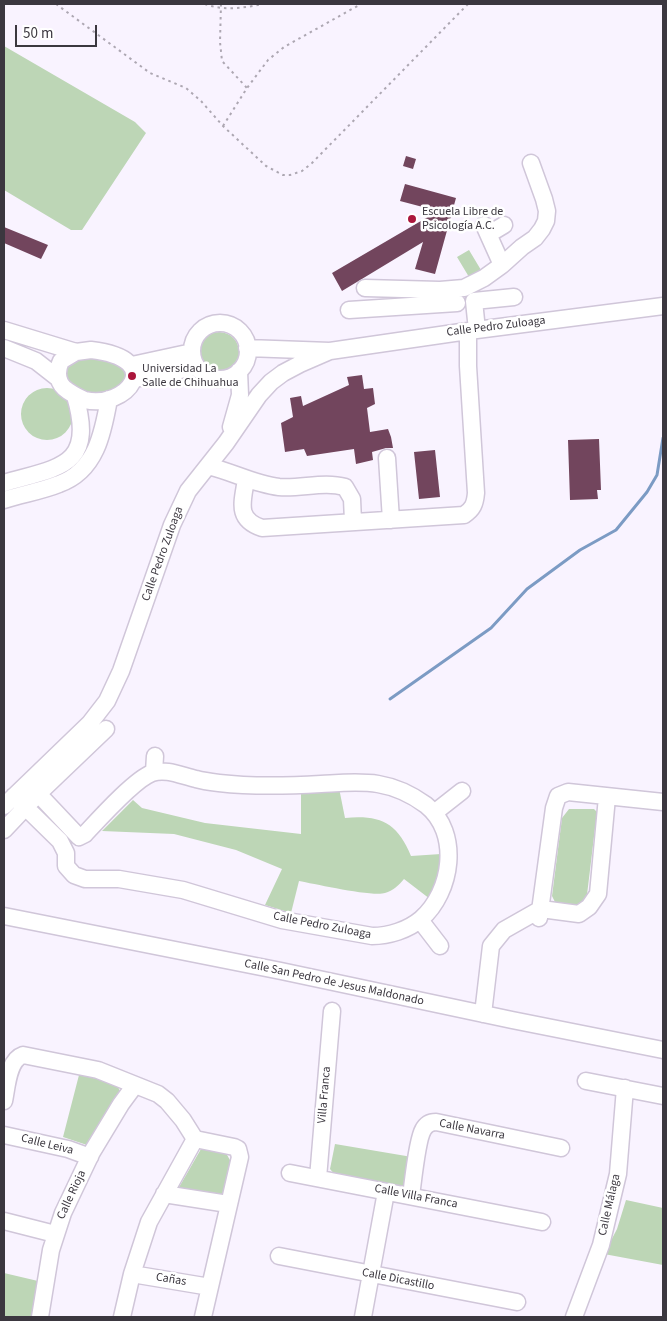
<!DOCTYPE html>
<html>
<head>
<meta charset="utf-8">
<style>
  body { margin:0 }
  #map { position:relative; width:667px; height:1321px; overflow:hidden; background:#f9f3ff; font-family:"Source Sans 3",sans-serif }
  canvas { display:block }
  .frame { position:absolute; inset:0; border:5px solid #3b373f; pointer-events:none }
  .scale { position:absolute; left:15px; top:25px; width:82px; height:22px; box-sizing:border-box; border:2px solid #3b373f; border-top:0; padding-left:6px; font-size:15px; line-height:18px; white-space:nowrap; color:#3b373f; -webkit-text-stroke:4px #fff; paint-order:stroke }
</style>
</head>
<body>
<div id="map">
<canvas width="667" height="1321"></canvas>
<div class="frame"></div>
<div class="scale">50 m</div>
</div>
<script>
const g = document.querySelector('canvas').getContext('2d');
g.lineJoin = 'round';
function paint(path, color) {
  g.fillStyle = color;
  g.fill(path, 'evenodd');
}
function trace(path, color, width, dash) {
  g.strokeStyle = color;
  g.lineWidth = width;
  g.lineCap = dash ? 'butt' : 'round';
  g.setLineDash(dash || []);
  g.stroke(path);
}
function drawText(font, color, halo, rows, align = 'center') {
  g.font = font + ' "Source Sans 3",sans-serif';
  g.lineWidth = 5;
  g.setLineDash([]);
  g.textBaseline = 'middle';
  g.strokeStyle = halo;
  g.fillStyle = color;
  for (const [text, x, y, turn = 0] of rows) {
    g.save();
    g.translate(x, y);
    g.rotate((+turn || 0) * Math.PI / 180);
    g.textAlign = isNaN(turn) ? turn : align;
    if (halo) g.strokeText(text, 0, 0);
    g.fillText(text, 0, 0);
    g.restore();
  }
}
const green = new Path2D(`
  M 4,46 L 135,122 L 146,133 L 82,230 L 71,230 L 4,190 Z
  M 469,250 L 484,275 L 472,282 L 457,257 Z
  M199 352a20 20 0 1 1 40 0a20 20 0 1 1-40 0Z
  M 91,357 C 105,359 123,364 129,377 L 117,391 L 100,394 L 84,392 L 64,381 L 65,368 L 71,363 Z
  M21 414a26 26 0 1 1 52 0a26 26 0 1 1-52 0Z
  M 339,788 L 345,818 C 380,815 397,822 411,856 L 441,854 L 441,875 L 430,899 L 404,879 C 399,885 393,891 385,893 C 373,897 315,884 299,881 L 291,913 L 265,905 L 282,869 L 236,850 L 174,834 L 102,831 L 133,800 L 142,808 L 205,823 L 301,834 L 301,792 Z
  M 569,809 L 594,809 L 597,812 L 586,903 L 579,907 L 555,902 L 552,896 L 562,818 Z
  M 79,1075 L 116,1083 L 121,1093 L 90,1146 L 63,1137 Z
  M 335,1144 L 412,1157 L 408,1183 L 403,1187 L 336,1176 L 330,1169 Z
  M 201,1149 L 226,1153 L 231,1162 L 223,1195 L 178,1189 Z
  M 626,1200 L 663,1208 L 663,1265 L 604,1254 L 617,1229 Z
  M 4,1273 L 38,1281 L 32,1317 L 4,1317 Z`);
const stream = new Path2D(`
  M 390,699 L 491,628 L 527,589 L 580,550 L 616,530 L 647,492 L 657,475 L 663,438`);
const building = new Path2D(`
  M 406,156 L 416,159 L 413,169 L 403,166 Z
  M 405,184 L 456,198 L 435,274 L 415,269 L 423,242 L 342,291 L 332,273 L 438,211 L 400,201 Z
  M 4,227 L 48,245 L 41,259 L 4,243 Z
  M 362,375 L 364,389 L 373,388 L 375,404 L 367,408 L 370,432 L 388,429 L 391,437 L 393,448 L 386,448 L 372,452 L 373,460 L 356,464 L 354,449 L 307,456 L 304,449 L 285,452 L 281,423 L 293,417 L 290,398 L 301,396 L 303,406 L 349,385 L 347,377 Z
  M 599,439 L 601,490 L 597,490 L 598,499 L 570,500 L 568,440 Z
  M 435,450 L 440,497 L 419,499 L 414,452 Z`);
const path = new Path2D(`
  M 56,4 L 150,73 L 186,88 L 201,101 L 223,126 L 266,166 L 283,175 L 290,175 L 302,171 L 312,163 L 468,4
  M 205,4 C 222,11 245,8 263,4
  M 221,4 L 220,42 L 222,61 L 247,88
  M 223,126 L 247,88 L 268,60 L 284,47 L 361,4`);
const minor = new Path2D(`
  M 484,225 L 502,265
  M 489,234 L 504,225
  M 365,288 L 440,290 L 464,288 L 484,278 L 502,265 L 522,247 L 535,238 L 542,229 L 546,221 L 547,211 L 544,199 L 531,163
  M 349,310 L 457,303
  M192 351a28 28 0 1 1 56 0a28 28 0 1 1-56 0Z
  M 4,330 L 76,352
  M 477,330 L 474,301 L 514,297
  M 4,348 L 36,361 L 59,379
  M 247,348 L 330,351 L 461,332 L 663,306
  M 91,350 C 169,359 125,410 85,400 C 79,398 74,395 68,391 C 57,384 56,372 61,361 L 76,352 Z
  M 132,365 L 192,352
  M 135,379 L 196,367
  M 231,427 L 240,395 L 239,371
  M 387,458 L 391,520
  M 208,466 C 233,472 254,484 279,487 C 301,489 324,481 345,487 L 352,499 L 353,521
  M 246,479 C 243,501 235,519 262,528 L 464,515 C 473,509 475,504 476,493 L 468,366 L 468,331
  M 4,483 C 59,467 96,467 75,396
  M 4,500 C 22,494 42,491 59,484 C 96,471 103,433 109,399
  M 154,772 L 155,756
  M 14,796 L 60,841 L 66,853 L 66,866 L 74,875 L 85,879 L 119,879 L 183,890 L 282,920 L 372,936 C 389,936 408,930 421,919 C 452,892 461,833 426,805 C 411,794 396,787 378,784 C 359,781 340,783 321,784 C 287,786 253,787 219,783 C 211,782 203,781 196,779 C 182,776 166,768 152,773 C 135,779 99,819 85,834 L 79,837 L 28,783
  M 4,806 L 90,723 L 107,701 L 121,671 L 172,525 L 188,491 L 226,443 L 259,395 L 271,382 L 283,373 L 300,364 L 330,351
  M 434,813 L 462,791
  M 4,830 L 38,794 L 106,729
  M 4,916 L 281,971 L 512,1020 L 663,1050
  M 539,918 L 554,808 L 558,796 L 568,792 L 663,802
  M 420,920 L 440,946
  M 483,1014 L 491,946 L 504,930 L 541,909 L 579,914 L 589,907 L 598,894 L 607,797
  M 586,1081 L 663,1096
  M 4,1101 C 7,1087 8,1060 23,1055 L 98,1070 L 158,1094 L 167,1101 L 183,1120 L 195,1139 L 234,1147 L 238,1149 L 240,1157 L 203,1317
  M 4,1135 L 68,1149 L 90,1157
  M 290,1173 L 542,1222
  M 318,1178 L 332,1011
  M 164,1194 L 228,1204
  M 411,1196 C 413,1182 417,1140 423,1130 C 426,1124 431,1122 436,1122 L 561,1148
  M 4,1221 L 55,1234
  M 279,1256 L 517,1302
  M 132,1274 L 210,1287
  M 40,1317 L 51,1250 L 63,1213 L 92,1152 L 121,1104 L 135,1085
  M 122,1317 L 132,1274 L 149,1222 L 195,1139
  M 363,1317 L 386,1192
  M 574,1317 L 601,1245 L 618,1174 L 625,1088`);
const markers = [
  [412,219,5,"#ab163c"],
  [132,376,5,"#ab163c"]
];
const poiNames = [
  ["Escuela Libre de",422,212],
  ["Psicología A.C.",422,226],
  ["Universidad La",142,369],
  ["Salle de Chihuahua",142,383]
];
const streetNames = [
  ["Calle Pedro Zuloaga",496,327,-7],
  ["Calle Pedro Zuloaga",163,554,-70],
  ["Calle Pedro Zuloaga",322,926,11],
  ["Calle San Pedro de Jesus Maldonado",334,983,12],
  ["Villa Franca",325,1095,-85],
  ["Calle Navarra",472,1130,11],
  ["Calle Leiva",47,1145,14],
  ["Calle Rioja",72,1195,-65],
  ["Calle Villa Franca",416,1197,11],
  ["Calle Málaga",610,1205,-77],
  ["Cañas",171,1280,9],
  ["Calle Dicastillo",398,1280,11]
];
paint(green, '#bdd6b6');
trace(stream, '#7c9bc4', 3);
paint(building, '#72455d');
trace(minor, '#d0c6d9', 19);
trace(path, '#ada7b2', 2, [2.5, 4]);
trace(minor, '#fff', 16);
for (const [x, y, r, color] of markers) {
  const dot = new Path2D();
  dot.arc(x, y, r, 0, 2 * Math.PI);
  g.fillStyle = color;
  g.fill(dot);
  trace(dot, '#fff', 2);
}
drawText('12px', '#3b373f', '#fff', poiNames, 'left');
drawText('12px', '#3b373f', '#fff', streetNames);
</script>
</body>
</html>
